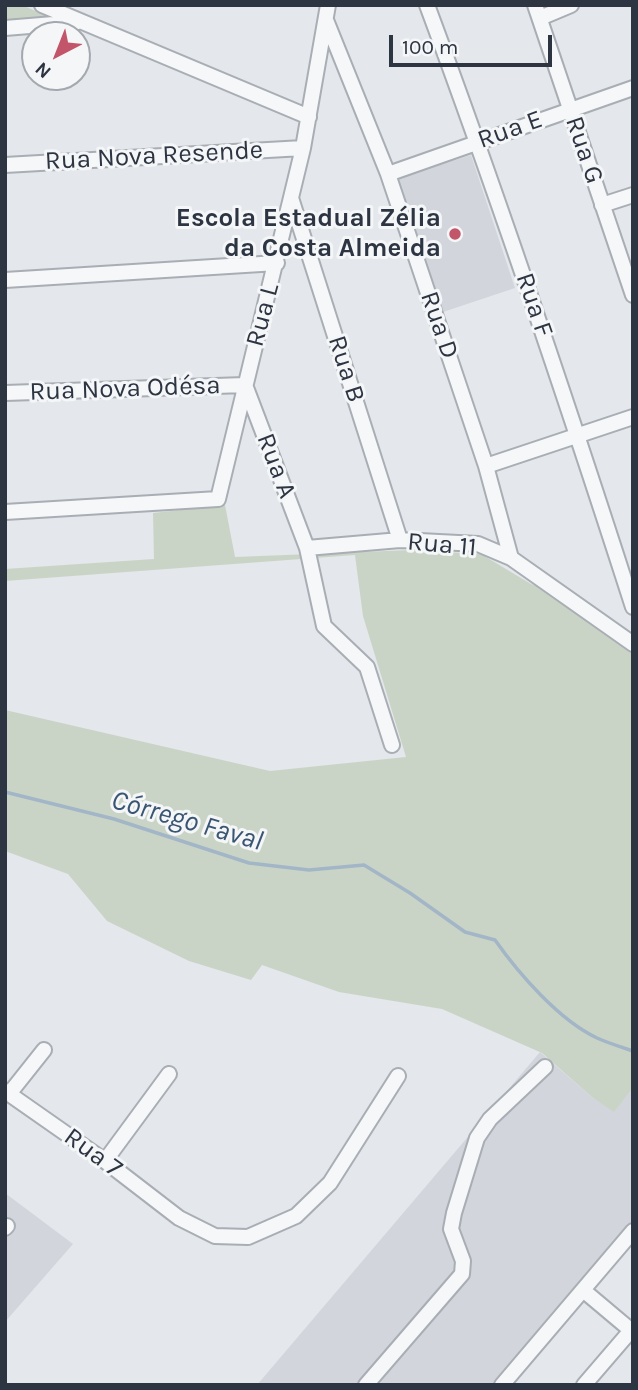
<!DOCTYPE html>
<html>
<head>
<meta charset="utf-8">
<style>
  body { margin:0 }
  #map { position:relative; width:638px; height:1390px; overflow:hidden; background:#e4e7eb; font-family:Karla,sans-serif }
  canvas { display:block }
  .frame { position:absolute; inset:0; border:7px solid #2d3542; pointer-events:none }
  .north { position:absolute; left:21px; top:21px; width:70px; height:70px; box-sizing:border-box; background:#f4f6f8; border:2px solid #a4a9af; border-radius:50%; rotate:222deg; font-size:19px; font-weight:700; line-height:28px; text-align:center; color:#2d3542 }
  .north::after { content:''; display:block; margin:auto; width:24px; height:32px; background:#c3556a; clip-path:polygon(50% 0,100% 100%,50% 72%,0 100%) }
  .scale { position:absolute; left:389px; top:35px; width:163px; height:32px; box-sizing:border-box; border:4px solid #2d3542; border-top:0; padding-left:9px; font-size:21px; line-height:24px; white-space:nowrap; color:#2d3542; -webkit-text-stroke:5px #f4f6f8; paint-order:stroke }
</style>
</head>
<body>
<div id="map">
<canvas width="638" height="1390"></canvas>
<div class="frame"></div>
<div class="north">N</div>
<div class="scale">100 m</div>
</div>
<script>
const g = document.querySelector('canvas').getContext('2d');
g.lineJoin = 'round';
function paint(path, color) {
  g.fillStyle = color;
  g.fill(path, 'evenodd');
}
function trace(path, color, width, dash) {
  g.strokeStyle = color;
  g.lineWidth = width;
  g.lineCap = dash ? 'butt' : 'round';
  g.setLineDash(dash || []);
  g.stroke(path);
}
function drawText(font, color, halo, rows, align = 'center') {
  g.font = font + ' Karla,sans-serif';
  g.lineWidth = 6;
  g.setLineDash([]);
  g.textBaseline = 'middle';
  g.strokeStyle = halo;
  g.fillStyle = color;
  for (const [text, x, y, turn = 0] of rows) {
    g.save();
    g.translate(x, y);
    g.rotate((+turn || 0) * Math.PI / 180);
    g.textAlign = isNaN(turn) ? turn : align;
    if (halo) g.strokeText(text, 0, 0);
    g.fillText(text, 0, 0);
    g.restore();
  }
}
const built = new Path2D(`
  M 471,155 L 515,288 L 440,313 L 393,180 Z
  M 540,1052 L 593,1098 L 614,1111 L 633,1088 L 633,1223 L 495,1385 L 257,1385 Z
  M 5,1193 L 73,1244 L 5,1322 Z`);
const green = new Path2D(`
  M 5,5 L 22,5 L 51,18 L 5,21 Z
  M 225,505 L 235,557 L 411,550 L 481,554 L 531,584 L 549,590 L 613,634 L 633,652 L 633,1088 L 614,1112 L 593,1098 L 542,1053 L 442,1009 L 339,992 L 262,965 L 251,980 L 189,961 L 107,921 L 68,874 L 5,851 L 5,710 L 270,771 L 406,757 L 363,616 L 355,555 L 5,581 L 5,569 L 154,559 L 153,513 Z`);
const stream = new Path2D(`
  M 5,792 L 114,819 L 249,863 L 309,870 L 364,865 L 410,893 L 465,932 L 495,940 C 519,974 559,1020 597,1038 C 608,1043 621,1047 633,1051`);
const minor = new Path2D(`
  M 42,5 L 309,117
  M 427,5 C 501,204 568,405 633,607
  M 535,5 L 633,295
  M 540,18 L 571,5
  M 326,20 L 388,174 L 486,466 L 511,558
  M 5,28 L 78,22
  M 5,165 L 303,148
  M 388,174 L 633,88
  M 291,198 L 400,540
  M 602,205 L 633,195
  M 5,280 L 277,263
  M 245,385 L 307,548 L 324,626 L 367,667 L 392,745
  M 5,393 L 245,385
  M 486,466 L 633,417
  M 5,512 L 218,499 L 303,148 L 328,5
  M 307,548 L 400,540 L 478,544 L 511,558 L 633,644
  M 5,1091 L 105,1161 L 179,1218 L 215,1236 L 248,1237 L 296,1216 L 330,1183 L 398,1076
  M 9,1094 L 44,1050
  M 105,1161 L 169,1074
  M 5,1228 L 7,1226
  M 583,1290 L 633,1332
  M 366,1385 L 462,1274 L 463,1261 L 451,1229 L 454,1213 L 477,1138 L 490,1119 L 545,1067
  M 502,1385 L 633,1231
  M 584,1385 L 633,1328`);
const markers = [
  [455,234,7,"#c3556a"]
];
const streetNames = [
  ["Rua E",510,130,-20],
  ["Rua G",584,150,71],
  ["Rua Nova Resende",154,156,-3],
  ["Rua F",534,305,71],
  ["Rua L",263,315,-75],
  ["Rua D",439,325,71],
  ["Rua B",346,369,72],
  ["Rua Nova Odésa",125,389,-2],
  ["Rua A",276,466,69],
  ["Rua 11",442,545,5],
  ["Rua 7",93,1153,36]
];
const poiNames = [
  ["Escola Estadual Zélia",441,219],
  ["da Costa Almeida",441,249]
];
const waterNames = [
  ["Córrego Faval",187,821,16]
];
paint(built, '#d2d6dc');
paint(green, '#cad4c6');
trace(stream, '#a2b6c7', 3.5);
trace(minor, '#a9aeb5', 18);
trace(minor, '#f6f7f9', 14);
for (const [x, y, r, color] of markers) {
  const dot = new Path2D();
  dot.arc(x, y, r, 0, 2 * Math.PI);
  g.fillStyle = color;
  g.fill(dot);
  trace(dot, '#f4f6f8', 2.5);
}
drawText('26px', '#2d3542', '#f4f6f8', streetNames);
drawText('bold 26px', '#2d3542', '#f4f6f8', poiNames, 'right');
drawText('italic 28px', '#3a5572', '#f4f6f8', waterNames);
</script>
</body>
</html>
